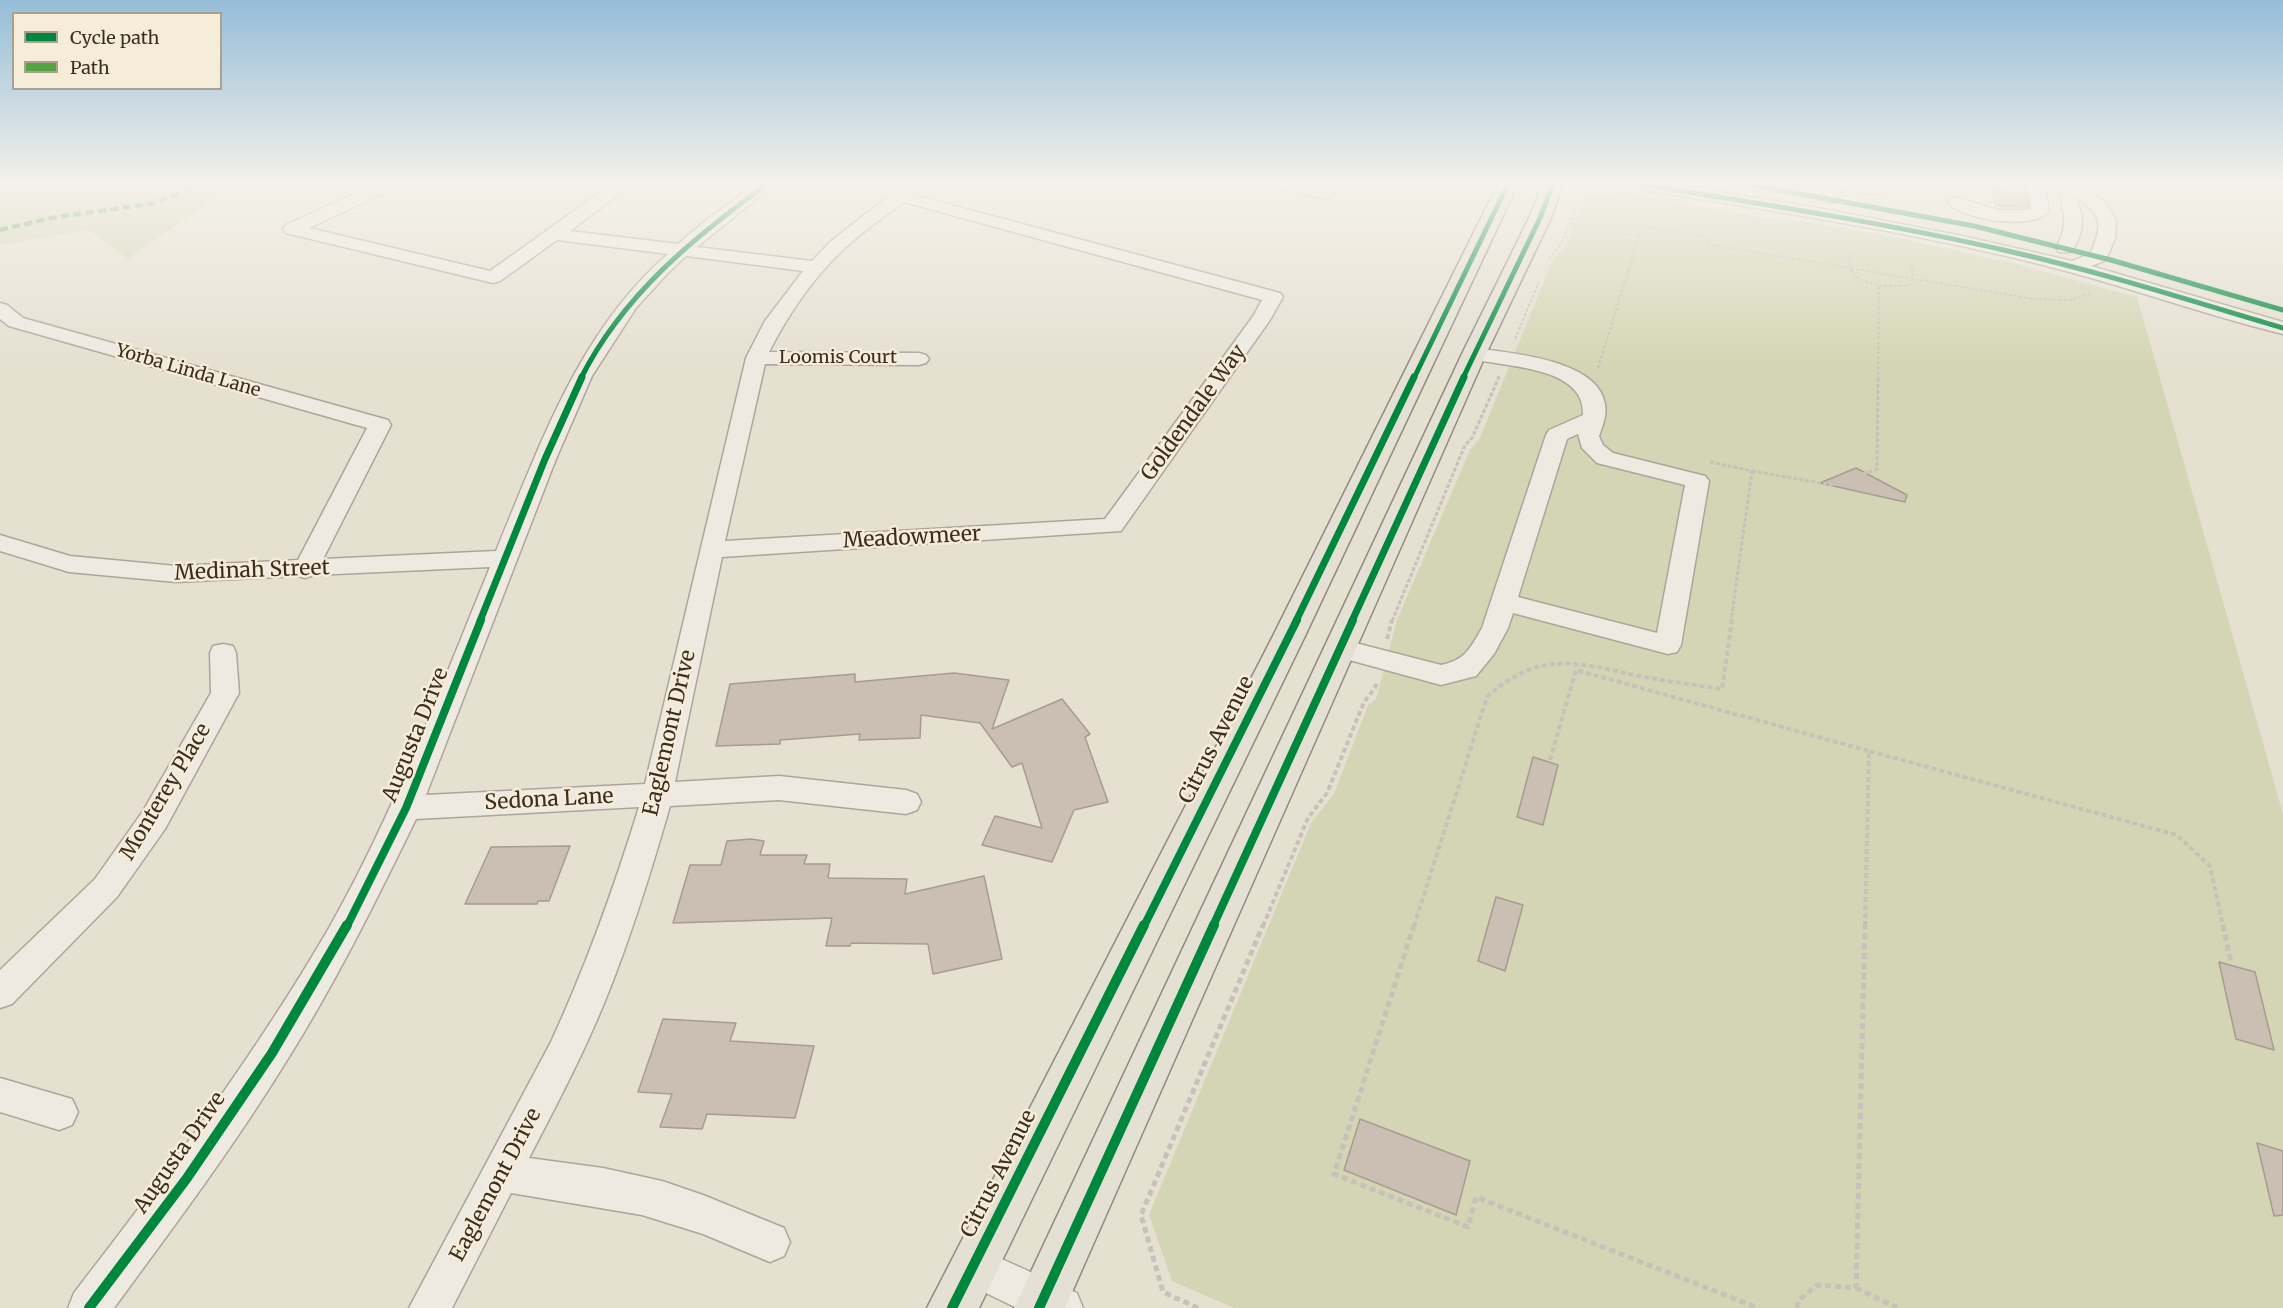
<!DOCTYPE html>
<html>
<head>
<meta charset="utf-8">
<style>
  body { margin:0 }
  #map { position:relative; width:2283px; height:1308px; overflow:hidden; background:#e6e0d1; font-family:Merriweather,serif }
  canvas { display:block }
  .legend { position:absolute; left:12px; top:12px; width:210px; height:78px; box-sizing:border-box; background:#f5edd9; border:2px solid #aba18f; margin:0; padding:8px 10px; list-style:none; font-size:18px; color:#3b2e21 }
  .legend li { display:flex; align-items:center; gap:12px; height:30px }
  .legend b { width:30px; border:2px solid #aba18f }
</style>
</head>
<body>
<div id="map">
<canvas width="2283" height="1308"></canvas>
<ul class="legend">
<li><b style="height:8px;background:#00873e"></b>Cycle path</li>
<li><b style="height:8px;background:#54a441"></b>Path</li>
</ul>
</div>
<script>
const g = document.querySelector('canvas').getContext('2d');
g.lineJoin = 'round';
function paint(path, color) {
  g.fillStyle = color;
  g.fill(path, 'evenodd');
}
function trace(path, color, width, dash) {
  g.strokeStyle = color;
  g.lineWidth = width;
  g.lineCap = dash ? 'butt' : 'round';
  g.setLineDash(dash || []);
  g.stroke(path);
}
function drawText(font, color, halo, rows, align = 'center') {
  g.font = font + ' Merriweather,serif';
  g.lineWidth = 5;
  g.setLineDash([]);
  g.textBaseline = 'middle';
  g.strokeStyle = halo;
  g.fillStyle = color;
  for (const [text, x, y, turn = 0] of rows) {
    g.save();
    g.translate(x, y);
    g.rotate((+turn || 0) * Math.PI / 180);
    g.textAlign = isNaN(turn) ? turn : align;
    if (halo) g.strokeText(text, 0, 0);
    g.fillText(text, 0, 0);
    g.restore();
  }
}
const green = new Path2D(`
  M 0,184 L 243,184 L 225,191 L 128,259 L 89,230 L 0,245 Z
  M 1622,191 L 1765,218 L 1790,219 L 1896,237 L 2016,264 L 2137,297 L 2283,814 L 2283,1308 L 1234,1308 L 1172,1281 L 1149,1215 L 1311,823 L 1334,794 L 1368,705 L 1376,699 L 1397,620 L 1470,450 L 1480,438 L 1552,261 L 1564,247 L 1585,198 Z`);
const building = new Path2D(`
  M 1992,184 L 2026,185 L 2029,207 L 1995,206 Z
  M 1856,468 L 1907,495 L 1905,502 L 1820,483 Z
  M 954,673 L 1009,680 L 992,729 L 1062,699 L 1090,734 L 1085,737 L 1108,802 L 1074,810 L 1052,862 L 982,845 L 995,816 L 1042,828 L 1022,763 L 1012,767 L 980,723 L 921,715 L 920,738 L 859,740 L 860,734 L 780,740 L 780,744 L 716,746 L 730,684 L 855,674 L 855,682 Z
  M 1533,757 L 1558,765 L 1543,825 L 1517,817 Z
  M 751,839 L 764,841 L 760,855 L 807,855 L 804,864 L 830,864 L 828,878 L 907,879 L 905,894 L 984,876 L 1002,959 L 933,974 L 928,944 L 851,943 L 850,946 L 826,946 L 832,918 L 673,923 L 690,865 L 721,865 L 727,841 Z
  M 570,846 L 549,901 L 538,901 L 537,904 L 465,904 L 491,847 Z
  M 1496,897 L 1523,905 L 1505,971 L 1478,961 Z
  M 2219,962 L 2255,972 L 2274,1050 L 2236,1039 Z
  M 663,1019 L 736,1023 L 730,1041 L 814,1046 L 795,1118 L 707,1114 L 702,1129 L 660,1127 L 672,1094 L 638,1092 Z
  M 1360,1119 L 1470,1161 L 1456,1215 L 1344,1170 Z
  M 2257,1143 L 2283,1151 L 2283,1215 L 2274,1216 Z`);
const pathFar3 = new Path2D(`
  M 1570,224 L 1593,228
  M 1639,236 L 1643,226 L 1708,237 L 1707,244 L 2033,299 L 2071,300 L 2092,293
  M 1850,254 C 1850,281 1855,277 1879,286 L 1878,378
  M 1549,259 L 1560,246 L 1581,198 L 1593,190 L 1619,190
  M 1879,286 L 1908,286 L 1913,279 L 1912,265
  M 1515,339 L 1539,282
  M 1598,368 L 1639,236 L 1619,233
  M 1498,378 L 1499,376`);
const pathFar2 = new Path2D(`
  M 1710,462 L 1752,471 L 1731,621
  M 1752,471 L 1832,485 L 1877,469 L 1878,377
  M 1392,621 L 1465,445 L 1472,438 L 1499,377`);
const pathFar1 = new Path2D(`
  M 1387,639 L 1392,620
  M 1550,760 L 1576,670 L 1869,751
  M 1263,926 L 1308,818 L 1327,793 L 1364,702 L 1375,688 L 1377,681
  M 1414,926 L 1487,697 C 1540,649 1576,663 1639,676 C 1666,681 1694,685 1722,689 L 1732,620
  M 1865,926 L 1869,751 L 2177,835 L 2210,866 L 2223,926`);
const path = new Path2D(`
  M 1414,925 L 1334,1174 L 1468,1227 L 1476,1197 L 1758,1308
  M 2223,925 L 2231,963
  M 1856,1288 L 1898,1308
  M 1198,1308 L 1163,1292 L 1141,1215 L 1263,925
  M 1797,1308 L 1798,1301 L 1817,1285 L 1856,1288 L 1865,925`);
const minor = new Path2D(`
  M 375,184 L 397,184 L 395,188 L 309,228 L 490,271 L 612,184 L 632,184 L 570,231 L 678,244 L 704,222 L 756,184 L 775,184 L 697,247 L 812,261 L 830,242 L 894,192 L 906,184 L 925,184 L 914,195 L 1280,293 L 1283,297 L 1270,320 L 1121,531 L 722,557 L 675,782 L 779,776 L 906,790 L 917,794 L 921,802 L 917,810 L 906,814 L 779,800 L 670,806 C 651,872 631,937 605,1001 C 583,1055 556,1106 529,1158 L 603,1168 L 662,1181 L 703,1195 L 784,1228 L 790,1242 L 784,1256 L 770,1262 L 703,1234 L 642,1215 L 511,1193 L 452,1308 L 409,1308 L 551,1042 C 586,966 614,888 639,807 L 416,819 C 375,903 334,986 284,1065 C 232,1149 173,1228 114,1308 L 68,1308 L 74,1293 C 165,1175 254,1057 329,928 C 394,813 440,689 490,567 L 314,575 L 305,578 L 298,576 L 176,582 L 69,572 L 0,551 L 0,535 L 70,556 L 176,566 L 298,560 L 367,428 L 9,326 L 0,319 L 0,303 L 7,305 L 23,318 L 388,420 L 391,425 L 323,559 L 496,551 C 540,445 579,331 668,254 L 557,240 L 500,281 L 493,283 L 286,233 L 283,229 L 286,225 ZM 904,202 L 1262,300 L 1254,315 L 1105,519 L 725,541 L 765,364 L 919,365 L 926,363 L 929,359 L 926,355 L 919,353 L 769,352 C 788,315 812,279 842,251 C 860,233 883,218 904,202 ZM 686,256 L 803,271 L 765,321 L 746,358 L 645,784 L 426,795 L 556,459 L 592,376 L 636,308 L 667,274 Z
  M 1275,184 L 1306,184 L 1332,190 L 1334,194 L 1326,199 L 1277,188 Z
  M 1630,184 L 1672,184 L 1824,209 L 1962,236 L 2072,261 L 2090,254 C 2103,226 2103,215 2076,197 C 2084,218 2085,232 2071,252 L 2059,252 L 2056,248 C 2072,217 2060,214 2059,184 L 2080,184 L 2089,190 L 2104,201 L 2116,220 L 2115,239 L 2107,257 L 2104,261 L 2091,266 L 2283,322 L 2283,334 C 2201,314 2121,284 2039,264 C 1907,231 1772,211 1638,189 Z
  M 1791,184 C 1807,184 1828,184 1839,198 L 1837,202 L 1825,202 L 1793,188 Z
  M 1833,184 L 1886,186 L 1888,190 C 1882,198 1840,192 1833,184 Z
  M 2028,184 L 2044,184 L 2049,211 C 2034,231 1961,220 1947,202 L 1950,198 L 1956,197 L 1998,210 L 2027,210 L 2031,209 Z
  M 1474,348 C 1509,353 1598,359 1605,404 C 1607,415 1603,425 1599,436 L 1603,445 L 1613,453 L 1705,476 L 1709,481 L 1681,645 L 1677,652 L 1668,654 L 1513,613 L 1508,628 L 1494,654 L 1476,676 L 1441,685 L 1331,655 L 1327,648 L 1331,641 L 1340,639 L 1441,665 C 1465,660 1470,649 1482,628 L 1546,435 L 1549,430 L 1583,415 C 1586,365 1501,367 1467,358 L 1464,354 L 1467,350 ZM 1578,434 L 1582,448 L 1597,463 L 1685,485 L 1657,633 L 1518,597 L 1567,439 Z
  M 223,644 L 233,646 L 236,653 L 239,693 L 165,829 L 117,897 L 12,1004 L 0,1008 L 0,970 L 95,879 L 143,811 L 211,693 L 210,653 L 213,646 Z
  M 0,1078 L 72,1099 L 78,1112 L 72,1125 L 59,1130 L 0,1112 Z
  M 973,1246 L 1077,1293 L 1083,1308 L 1017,1308 L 959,1280 L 953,1266 L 959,1252 Z`);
const major = new Path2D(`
  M 1498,184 L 1518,184 L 1304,638 L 979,1308 L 927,1308 L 1272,638 Z
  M 1543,184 L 1563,184 L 1551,218 L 1486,354 L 1065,1308 L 1014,1308 L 1462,354 L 1529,218 Z`);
const quiet = new Path2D(`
  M 0,230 L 51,218 L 155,203 L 203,184`);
const cyclewayFar3 = new Path2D(`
  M 1638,184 C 1762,204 1886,223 2008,251 C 2101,272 2192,301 2283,328
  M 1747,184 L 1974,226 L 2111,260 L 2283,310
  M 581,378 C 623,295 693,238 767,184
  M 1414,378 L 1508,184
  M 1463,378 L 1540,218 L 1553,184`);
const cyclewayFar2 = new Path2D(`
  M 480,621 L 545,459 L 582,377
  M 1296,621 L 1414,377
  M 1352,621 L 1464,377`);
const cyclewayFar1 = new Path2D(`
  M 347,926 L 406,808 L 481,620
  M 1144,926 L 1297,620
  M 1213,926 L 1353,620`);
const cycleway = new Path2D(`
  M 89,1308 L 187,1178 L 272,1053 L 347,925
  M 952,1308 L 1144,925
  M 1039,1308 L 1214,925`);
const farStreetnames = [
  ["Loomis Court",838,358],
  ["Yorba Linda Lane",188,371,16]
];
const streetNames = [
  ["Goldendale Way",1194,413,-54],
  ["Meadowmeer",912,538,-3],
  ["Medinah Street",252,571,-2],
  ["Eaglemont Drive",670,733,-77],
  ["Augusta Drive",416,735,-68],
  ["Citrus Avenue",1217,740,-63],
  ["Monterey Place",166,792,-59],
  ["Sedona Lane",549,800,-3],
  ["Augusta Drive",180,1153,-55],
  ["Citrus Avenue",999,1174,-63],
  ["Eaglemont Drive",496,1185,-62]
];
paint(green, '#d4d5b4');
paint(building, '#cabfb2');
trace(building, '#a69c90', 1.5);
trace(minor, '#aca599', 3);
trace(major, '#918b80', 3);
trace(pathFar3, '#c7c1b9', 2, [3, 2]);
trace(pathFar2, '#c7c1b9', 3, [4, 2]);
trace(pathFar1, '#c7c1b9', 4, [5, 3]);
trace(path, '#c7c1b9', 5, [6, 4]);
paint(minor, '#eeeae2');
paint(major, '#e5e0d4');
trace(quiet, '#54a441', 4.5, [8, 4.5]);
trace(cyclewayFar3, '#00873e', 5);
trace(cyclewayFar2, '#00873e', 7);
trace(cyclewayFar1, '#00873e', 8);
trace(cycleway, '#00873e', 10);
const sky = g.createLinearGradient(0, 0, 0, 368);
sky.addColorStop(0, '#96bdd9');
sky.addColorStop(0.5, '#f4f1ea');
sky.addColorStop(1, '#f4f1ea00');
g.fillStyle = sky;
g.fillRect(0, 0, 2283, 368);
drawText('18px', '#3b2e21', '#f5edd9', farStreetnames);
drawText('21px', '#3b2e21', '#f5edd9', streetNames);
</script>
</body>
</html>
